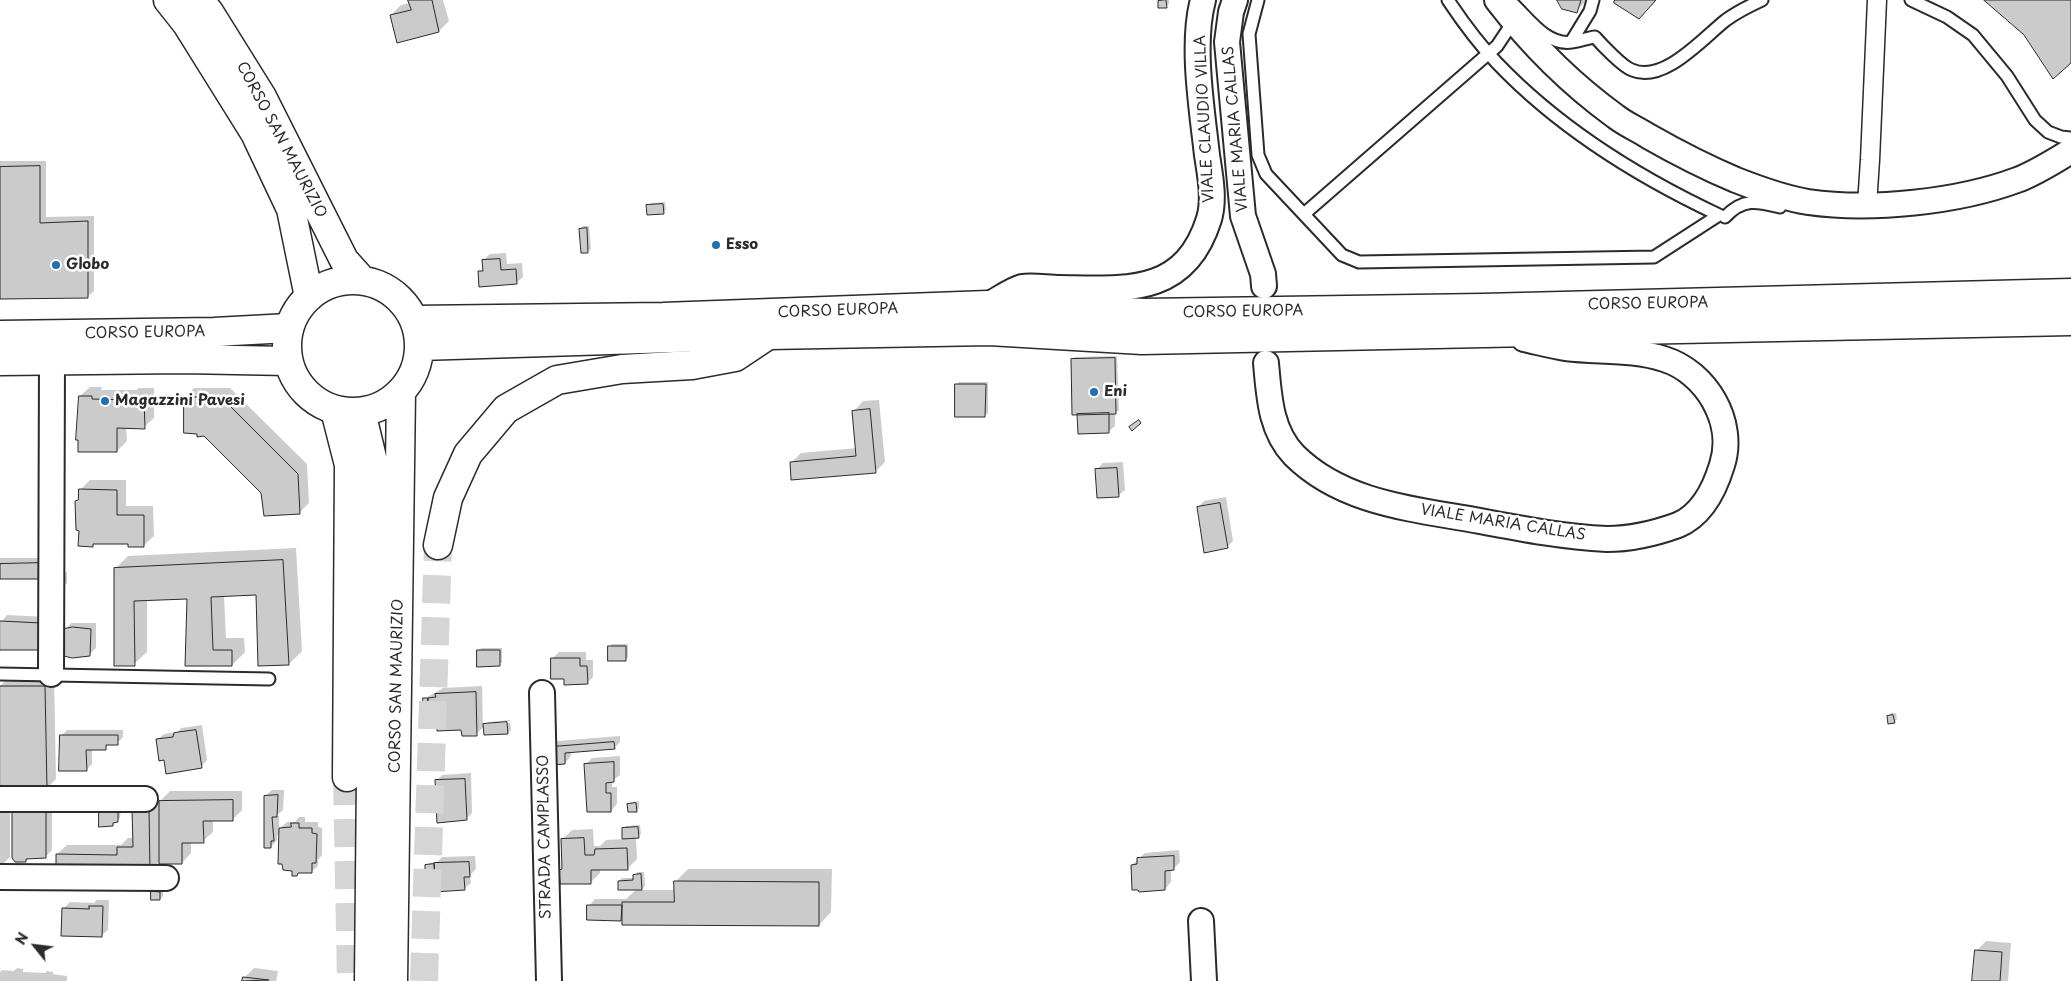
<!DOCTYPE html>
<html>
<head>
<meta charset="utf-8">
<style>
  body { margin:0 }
  #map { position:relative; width:2071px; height:981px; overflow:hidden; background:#fff; font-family:"Playpen Sans",sans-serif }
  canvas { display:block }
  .north { position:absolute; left:10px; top:921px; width:50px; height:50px; -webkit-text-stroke:4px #fff; paint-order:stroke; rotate:299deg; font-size:14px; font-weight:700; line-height:20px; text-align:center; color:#2b2b2b }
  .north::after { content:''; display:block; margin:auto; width:18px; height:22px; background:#2b2b2b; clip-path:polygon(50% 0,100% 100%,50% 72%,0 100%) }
</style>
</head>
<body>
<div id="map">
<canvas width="2071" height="981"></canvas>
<div class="north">N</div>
</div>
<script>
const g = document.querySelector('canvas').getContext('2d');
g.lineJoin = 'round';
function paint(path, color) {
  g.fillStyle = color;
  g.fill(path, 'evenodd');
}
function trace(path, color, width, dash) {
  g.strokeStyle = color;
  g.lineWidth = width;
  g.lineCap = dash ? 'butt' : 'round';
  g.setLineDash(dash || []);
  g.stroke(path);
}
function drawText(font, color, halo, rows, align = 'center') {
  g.font = font + ' "Playpen Sans",sans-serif';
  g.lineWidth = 5;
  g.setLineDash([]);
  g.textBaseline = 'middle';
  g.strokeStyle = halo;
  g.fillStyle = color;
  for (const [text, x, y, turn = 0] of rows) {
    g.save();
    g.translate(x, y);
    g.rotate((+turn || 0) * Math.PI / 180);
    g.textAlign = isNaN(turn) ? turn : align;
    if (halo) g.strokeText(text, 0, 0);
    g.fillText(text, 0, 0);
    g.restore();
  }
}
const shadow = new Path2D(`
  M 410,0 L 443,0 L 449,21 L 439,31 L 398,41 L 391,15 L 401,5 L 410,3 Z
  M 1160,0 L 1169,0 L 1169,4 L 1166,6 L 1159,1 Z
  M 1558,0 L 1587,0 L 1576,11 Z
  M 0,161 L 46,161 L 46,217 L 94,216 L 94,291 L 87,297 L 0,298 Z
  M 665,202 L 666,210 L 663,213 L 648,206 L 651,203 Z
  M 583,226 L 589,226 L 591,249 L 588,251 L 580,229 Z
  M 506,253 L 507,264 L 522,263 L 523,277 L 516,283 L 480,272 L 484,268 L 483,260 L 490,254 Z
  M 1117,356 L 1119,410 L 1115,413 L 1115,426 L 1108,432 L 1072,360 L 1075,357 Z
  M 959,382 L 988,382 L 988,413 L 985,416 L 957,385 Z
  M 90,387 L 102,387 L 101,390 L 136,390 L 139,388 L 154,388 L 154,418 L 144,427 L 126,427 L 127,441 L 117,451 L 80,396 Z
  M 194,388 L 230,388 L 307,464 L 309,503 L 299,513 L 185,397 Z
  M 879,400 L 885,462 L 875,472 L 791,463 L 801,453 L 857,448 L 854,411 L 863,401 Z
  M 1123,462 L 1125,490 L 1118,496 L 1096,470 L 1103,463 Z
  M 90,480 L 126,480 L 126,506 L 153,506 L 154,536 L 144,545 L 129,542 L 96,542 L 93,545 L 80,530 L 77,501 L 80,498 L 80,490 Z
  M 1226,497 L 1233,541 L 1227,547 L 1198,507 L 1204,501 Z
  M 296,548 L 302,651 L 289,664 L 257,594 L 224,596 L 226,638 L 244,638 L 245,652 L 232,665 L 186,665 L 188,597 L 147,600 L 147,652 L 134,664 L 115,569 L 128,556 Z
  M 0,558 L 48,558 L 42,578 L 0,578 Z
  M 67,572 L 67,583 L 65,585 L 55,586 L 56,573 Z
  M 7,615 L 46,617 L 46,642 L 0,649 L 1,622 Z
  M 71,623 L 96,623 L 96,648 L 90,654 L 65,630 Z
  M 612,644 L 628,644 L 628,657 L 625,660 L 609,647 Z
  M 481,648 L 502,648 L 502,662 L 499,665 L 478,651 Z
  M 559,652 L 586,652 L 586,660 L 593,660 L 593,677 L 587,683 L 565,677 L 552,659 Z
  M 54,676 L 56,779 L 46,789 L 0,789 L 0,686 L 9,677 Z
  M 482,686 L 483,726 L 486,723 L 486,725 L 510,723 L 511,730 L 508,733 L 485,726 L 476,734 L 438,717 L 424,699 L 443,688 Z
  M 1891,713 L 1896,713 L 1897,719 L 1894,722 L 1888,716 Z
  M 510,720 L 510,721 L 487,723 L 488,722 Z
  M 202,725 L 207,760 L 201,767 L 165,759 L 157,740 L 164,734 L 178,732 L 181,728 Z
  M 67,730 L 123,730 L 123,737 L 117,743 L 110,743 L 105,748 L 92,748 L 92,764 L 86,770 L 61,736 Z
  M 620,736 L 620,742 L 614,748 L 571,751 L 571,756 L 565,763 L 552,748 L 558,741 Z
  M 620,756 L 620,775 L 612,781 L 612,787 L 617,787 L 617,804 L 611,811 L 585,765 L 592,758 Z
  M 471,773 L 472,813 L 466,819 L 436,781 L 442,775 Z
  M 272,790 L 284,790 L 283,810 L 276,816 L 279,816 L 279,829 L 287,822 L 295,822 L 299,817 L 305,817 L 305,822 L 318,822 L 318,827 L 322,828 L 322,855 L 318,860 L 318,866 L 311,872 L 299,872 L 297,875 L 280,833 L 277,836 L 277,840 L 271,847 L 265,796 Z
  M 170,791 L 242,791 L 242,810 L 232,820 L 213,820 L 213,832 L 203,841 L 191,842 L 191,853 L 182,863 L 161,860 L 150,871 L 57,854 L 67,845 L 121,845 L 128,838 L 134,838 L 143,799 L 158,799 L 158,803 Z
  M 0,796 L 10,796 L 10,857 L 0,867 Z
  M 639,801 L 639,808 L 637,811 L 629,804 L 632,802 Z
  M 52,803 L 52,850 L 45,857 L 29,857 L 25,861 L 13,809 Z
  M 121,806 L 120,818 L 117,821 L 112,825 L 101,826 Z
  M 640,825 L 641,834 L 636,837 L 637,859 L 627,869 L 600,869 L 600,873 L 591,882 L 560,870 L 563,868 L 562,840 L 572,830 L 593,829 L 594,846 L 600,846 L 606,840 L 624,839 L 623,829 L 626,826 Z
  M 1179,850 L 1180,862 L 1174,868 L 1171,869 L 1171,882 L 1165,889 L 1132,865 L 1145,853 Z
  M 475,856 L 476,869 L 470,875 L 471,883 L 464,889 L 434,891 L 433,876 L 426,866 L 429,863 L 437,862 L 442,857 Z
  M 688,869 L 832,869 L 831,912 L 819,925 L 623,918 L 621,920 L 589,906 L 595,899 L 626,899 L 637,889 L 619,881 L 622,878 L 634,878 L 637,872 L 644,872 L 645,886 L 641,890 L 675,890 L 675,882 Z
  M 155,889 L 163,890 L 163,896 L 160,899 L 152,892 Z
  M 97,900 L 109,900 L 108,930 L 101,936 L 64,908 L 70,902 L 94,903 Z
  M 1986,941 L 2011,943 L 2008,981 L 1974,981 L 1976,951 Z
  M 17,968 L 23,969 L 23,972 L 45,973 L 47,971 L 53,972 L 53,974 L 67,976 L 67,981 L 0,981 L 0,972 L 2,970 L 14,971 Z
  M 254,968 L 278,971 L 276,981 L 243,981 L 244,978 Z`);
const building = new Path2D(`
  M 408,0 L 432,0 L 439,32 L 397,43 L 390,15 L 411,10 Z
  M 1166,0 L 1167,8 L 1158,8 L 1158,1 Z
  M 1557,0 L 1581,0 L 1577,13 L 1562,9 Z
  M 1615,0 L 1656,0 L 1639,19 L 1614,3 Z
  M 1984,0 L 2071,0 L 2071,63 L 2053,79 L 2024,35 Z
  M 40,166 L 40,223 L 88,221 L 88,298 L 0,299 L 0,167 Z
  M 663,204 L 664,214 L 647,215 L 646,205 Z
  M 587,228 L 588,253 L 581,253 L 579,229 Z
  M 500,259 L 501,270 L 516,269 L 517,284 L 479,287 L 478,271 L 483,271 L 482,260 Z
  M 1115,358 L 1116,414 L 1072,415 L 1071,359 Z
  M 955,384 L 986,384 L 985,417 L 955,417 Z
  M 79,396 L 92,396 L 92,399 L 128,400 L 128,397 L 144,397 L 145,429 L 117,428 L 117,452 L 78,452 L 78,440 L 76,440 Z
  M 184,397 L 221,397 L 298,474 L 300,514 L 264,516 L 261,493 L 204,436 L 197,437 L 197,434 L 184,433 Z
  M 870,409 L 876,473 L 791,480 L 790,462 L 856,456 L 852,411 Z
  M 1109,413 L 1109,433 L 1078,434 L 1077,414 Z
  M 1139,420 L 1141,423 L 1132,431 L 1129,427 Z
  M 1117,468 L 1119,497 L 1097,498 L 1095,469 Z
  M 79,489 L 117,490 L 117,515 L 144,515 L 144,547 L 128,547 L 128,544 L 93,544 L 93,547 L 78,546 L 79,531 L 76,530 L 75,501 L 78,500 Z
  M 1220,503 L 1228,548 L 1204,553 L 1197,507 Z
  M 283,560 L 289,665 L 258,666 L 256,595 L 211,597 L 213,650 L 232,650 L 232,666 L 185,666 L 187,599 L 134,601 L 135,666 L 114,666 L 114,568 Z
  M 42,563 L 43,579 L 0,579 L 0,564 Z
  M 0,621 L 41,623 L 41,650 L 0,650 Z
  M 73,627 L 91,629 L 90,656 L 72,658 L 64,656 L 64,629 Z
  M 608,646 L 626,646 L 626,661 L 608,661 Z
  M 477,650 L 500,650 L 500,666 L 477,667 Z
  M 551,658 L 580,658 L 580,666 L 587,666 L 588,684 L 564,685 L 564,679 L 551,679 Z
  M 0,686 L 45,686 L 47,790 L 0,790 Z
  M 476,692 L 477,736 L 462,736 L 461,730 L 437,731 L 437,718 L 427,718 L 428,698 L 436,697 L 435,694 Z
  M 423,698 L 428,698 L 427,718 L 424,719 Z
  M 1893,715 L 1895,723 L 1888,724 L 1887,716 Z
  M 507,722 L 508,734 L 484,735 L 483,724 Z
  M 196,730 L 202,768 L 166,774 L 164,760 L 159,761 L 156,739 L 173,737 L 174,733 Z
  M 60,735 L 118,735 L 118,745 L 106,745 L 106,750 L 86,750 L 87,771 L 59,771 Z
  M 614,742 L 615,749 L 565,753 L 565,764 L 551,765 L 551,747 Z
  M 614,762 L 614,782 L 606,783 L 606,793 L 611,793 L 611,812 L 587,812 L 584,764 Z
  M 465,779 L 467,820 L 437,823 L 435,780 Z
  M 278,795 L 277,817 L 272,817 L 274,841 L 271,841 L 271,848 L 264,848 L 264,796 Z
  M 233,800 L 233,821 L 203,821 L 204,843 L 182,843 L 182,864 L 159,864 L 159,801 Z
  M 636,803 L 637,812 L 628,812 L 627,804 Z
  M 99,808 L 118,808 L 118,822 L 113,823 L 113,826 L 99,827 Z
  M 149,808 L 150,872 L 56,872 L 56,854 L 117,855 L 117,847 L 133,847 L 132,809 Z
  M 46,809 L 46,858 L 26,859 L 26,862 L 15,862 L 12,858 L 12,810 Z
  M 291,823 L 299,823 L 299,828 L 312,828 L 312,833 L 317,834 L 316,863 L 312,863 L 312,873 L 298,873 L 297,876 L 292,876 L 292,871 L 283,870 L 282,864 L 278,864 L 279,828 L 291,827 Z
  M 638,827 L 639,838 L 622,839 L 622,828 Z
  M 584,838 L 585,855 L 594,855 L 595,849 L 627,848 L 628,870 L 591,870 L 591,884 L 560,884 L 559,870 L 562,869 L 561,839 Z
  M 1174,856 L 1174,870 L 1165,871 L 1165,890 L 1139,892 L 1138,890 L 1132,890 L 1131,865 L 1137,864 L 1137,858 Z
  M 469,862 L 470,877 L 464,877 L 465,890 L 433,892 L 432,877 L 435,877 L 434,863 Z
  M 434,864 L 435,877 L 425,878 L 425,865 Z
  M 641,874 L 642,890 L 618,890 L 618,881 L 633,880 L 633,875 Z
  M 674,881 L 819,882 L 819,926 L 622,925 L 622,902 L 674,902 Z
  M 151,891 L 160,892 L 160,900 L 151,900 Z
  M 587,905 L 622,905 L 621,921 L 587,920 Z
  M 89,906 L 103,906 L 102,937 L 61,936 L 62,908 L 89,909 Z
  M 1975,950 L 2002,952 L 2000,981 L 1972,981 Z
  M 243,977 L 269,980 L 242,981 Z`);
const trunkTunnel = new Path2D(`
  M 347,777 L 351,981
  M 424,981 L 438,545`);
const service = new Path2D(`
  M 1258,0 L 1249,34 L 1258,155 L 1266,174 L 1342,255 L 1359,262 L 1654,257 L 1719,215
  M 1448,0 C 1462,21 1479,44 1497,63 C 1559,128 1638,177 1719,215
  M 1911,0 L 1947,17 L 1973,35 L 2007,76 L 2035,120 L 2048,132 L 2061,137 L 2071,138
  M 1509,2 L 1513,4 C 1529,19 1547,46 1572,42 C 1580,41 1587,38 1595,37 C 1602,45 1623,67 1632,70 C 1664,84 1704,37 1726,20 C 1737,12 1749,6 1762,0
  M 1571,42 L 1590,11 L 1593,0
  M 1304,214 L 1497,46 L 1513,22
  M 1725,217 C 1743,198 1756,201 1780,207
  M 0,674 L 269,679`);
const pedestrian = new Path2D(`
  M 1867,205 L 1870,160 L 1877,0`);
const minor = new Path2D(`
  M 1235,0 L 1231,12 L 1227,42 L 1243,216 L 1263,274 L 1264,286
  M 1497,0 C 1530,43 1571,84 1615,116 C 1625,124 1637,129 1648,136 C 1676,152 1705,167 1736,180 C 1759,189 1783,198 1808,202 C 1871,211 1958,202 2017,180 C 2036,173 2054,161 2071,151
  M 988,305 C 998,300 1011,290 1022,287 C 1033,285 1048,288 1060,288 C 1126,289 1185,296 1209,219 C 1215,199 1210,175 1207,155 C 1202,110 1191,44 1203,0
  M 1266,363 C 1269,395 1270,430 1294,455 C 1343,504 1415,509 1480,521 C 1522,529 1564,537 1607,539 C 1631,539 1656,533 1678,525 C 1702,515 1715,488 1722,465 C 1736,422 1706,372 1664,359 C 1633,349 1598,352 1566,348 C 1552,346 1538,342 1524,339
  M 51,674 L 52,360
  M 542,693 L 549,981
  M 0,799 L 145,799
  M 0,877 L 166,878
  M 1201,921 L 1204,981`);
const secondary = new Path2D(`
  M 0,335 L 214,332 L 289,328
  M 0,361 L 183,359 L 288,361`);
const primary = new Path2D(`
  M 168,0 L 187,24 L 255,133 L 291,209 L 309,297
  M 199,0 L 209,12 L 262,97 L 344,260 L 362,280
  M287 346a66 66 0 1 1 132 0a66 66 0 1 1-132 0Z
  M 415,320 L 663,317 L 988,305 L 1144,313 L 1483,308 L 2071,293
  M 420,346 L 768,335 L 989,331 L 1142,340 L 2071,321
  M 361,412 L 374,466 L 369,981
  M 393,981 L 401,392`);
const trunk = new Path2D(`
  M 335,410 L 349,465 L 347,777
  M 438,545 L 448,498 L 468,454 L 506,409 L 557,380 L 622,369 L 692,365 L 735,357 L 768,335`);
const markers = [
  [716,245,5,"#1f6fb2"],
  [56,265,5,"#1f6fb2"],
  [1094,392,5,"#1f6fb2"],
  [105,401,5,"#1f6fb2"]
];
const streetNames = [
  ["VIALE CLAUDIO VILLA",1205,119,-93],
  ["VIALE MARIA CALLAS",1236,129,-95],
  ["CORSO SAN MAURIZIO",281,140,62],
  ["CORSO EUROPA",1648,304,-1],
  ["CORSO EUROPA",838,311,-2],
  ["CORSO EUROPA",1243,312,-1],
  ["CORSO EUROPA",145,333,-1],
  ["VIALE MARIA CALLAS",1503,523,9],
  ["CORSO SAN MAURIZIO",397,686,-89],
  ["STRADA CAMPLASSO",545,837,-91]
];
const poiNames = [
  ["Esso",726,245],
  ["Globo",66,265],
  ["Eni",1104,392],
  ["Magazzini Pavesi",115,401]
];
paint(shadow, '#0003');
paint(building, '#cbcbcb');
trace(building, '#2b2b2b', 1);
trace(trunkTunnel, '#d5d5d5', 28, [28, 14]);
trace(service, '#2b2b2b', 15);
trace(pedestrian, '#2b2b2b', 21);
trace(minor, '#2b2b2b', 28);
trace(secondary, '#2b2b2b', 31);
trace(primary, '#2b2b2b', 31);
trace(trunk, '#2b2b2b', 31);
trace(service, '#fff', 11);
trace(pedestrian, '#fff', 18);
trace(minor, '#fff', 24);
trace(secondary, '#fff', 28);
trace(primary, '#fff', 28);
trace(trunk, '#fff', 28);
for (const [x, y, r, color] of markers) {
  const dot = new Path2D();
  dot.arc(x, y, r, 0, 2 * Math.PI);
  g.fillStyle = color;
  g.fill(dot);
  trace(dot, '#fff', 2);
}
drawText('15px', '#2b2b2b', '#fff', streetNames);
drawText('bold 15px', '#2b2b2b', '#fff', poiNames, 'left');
</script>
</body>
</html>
